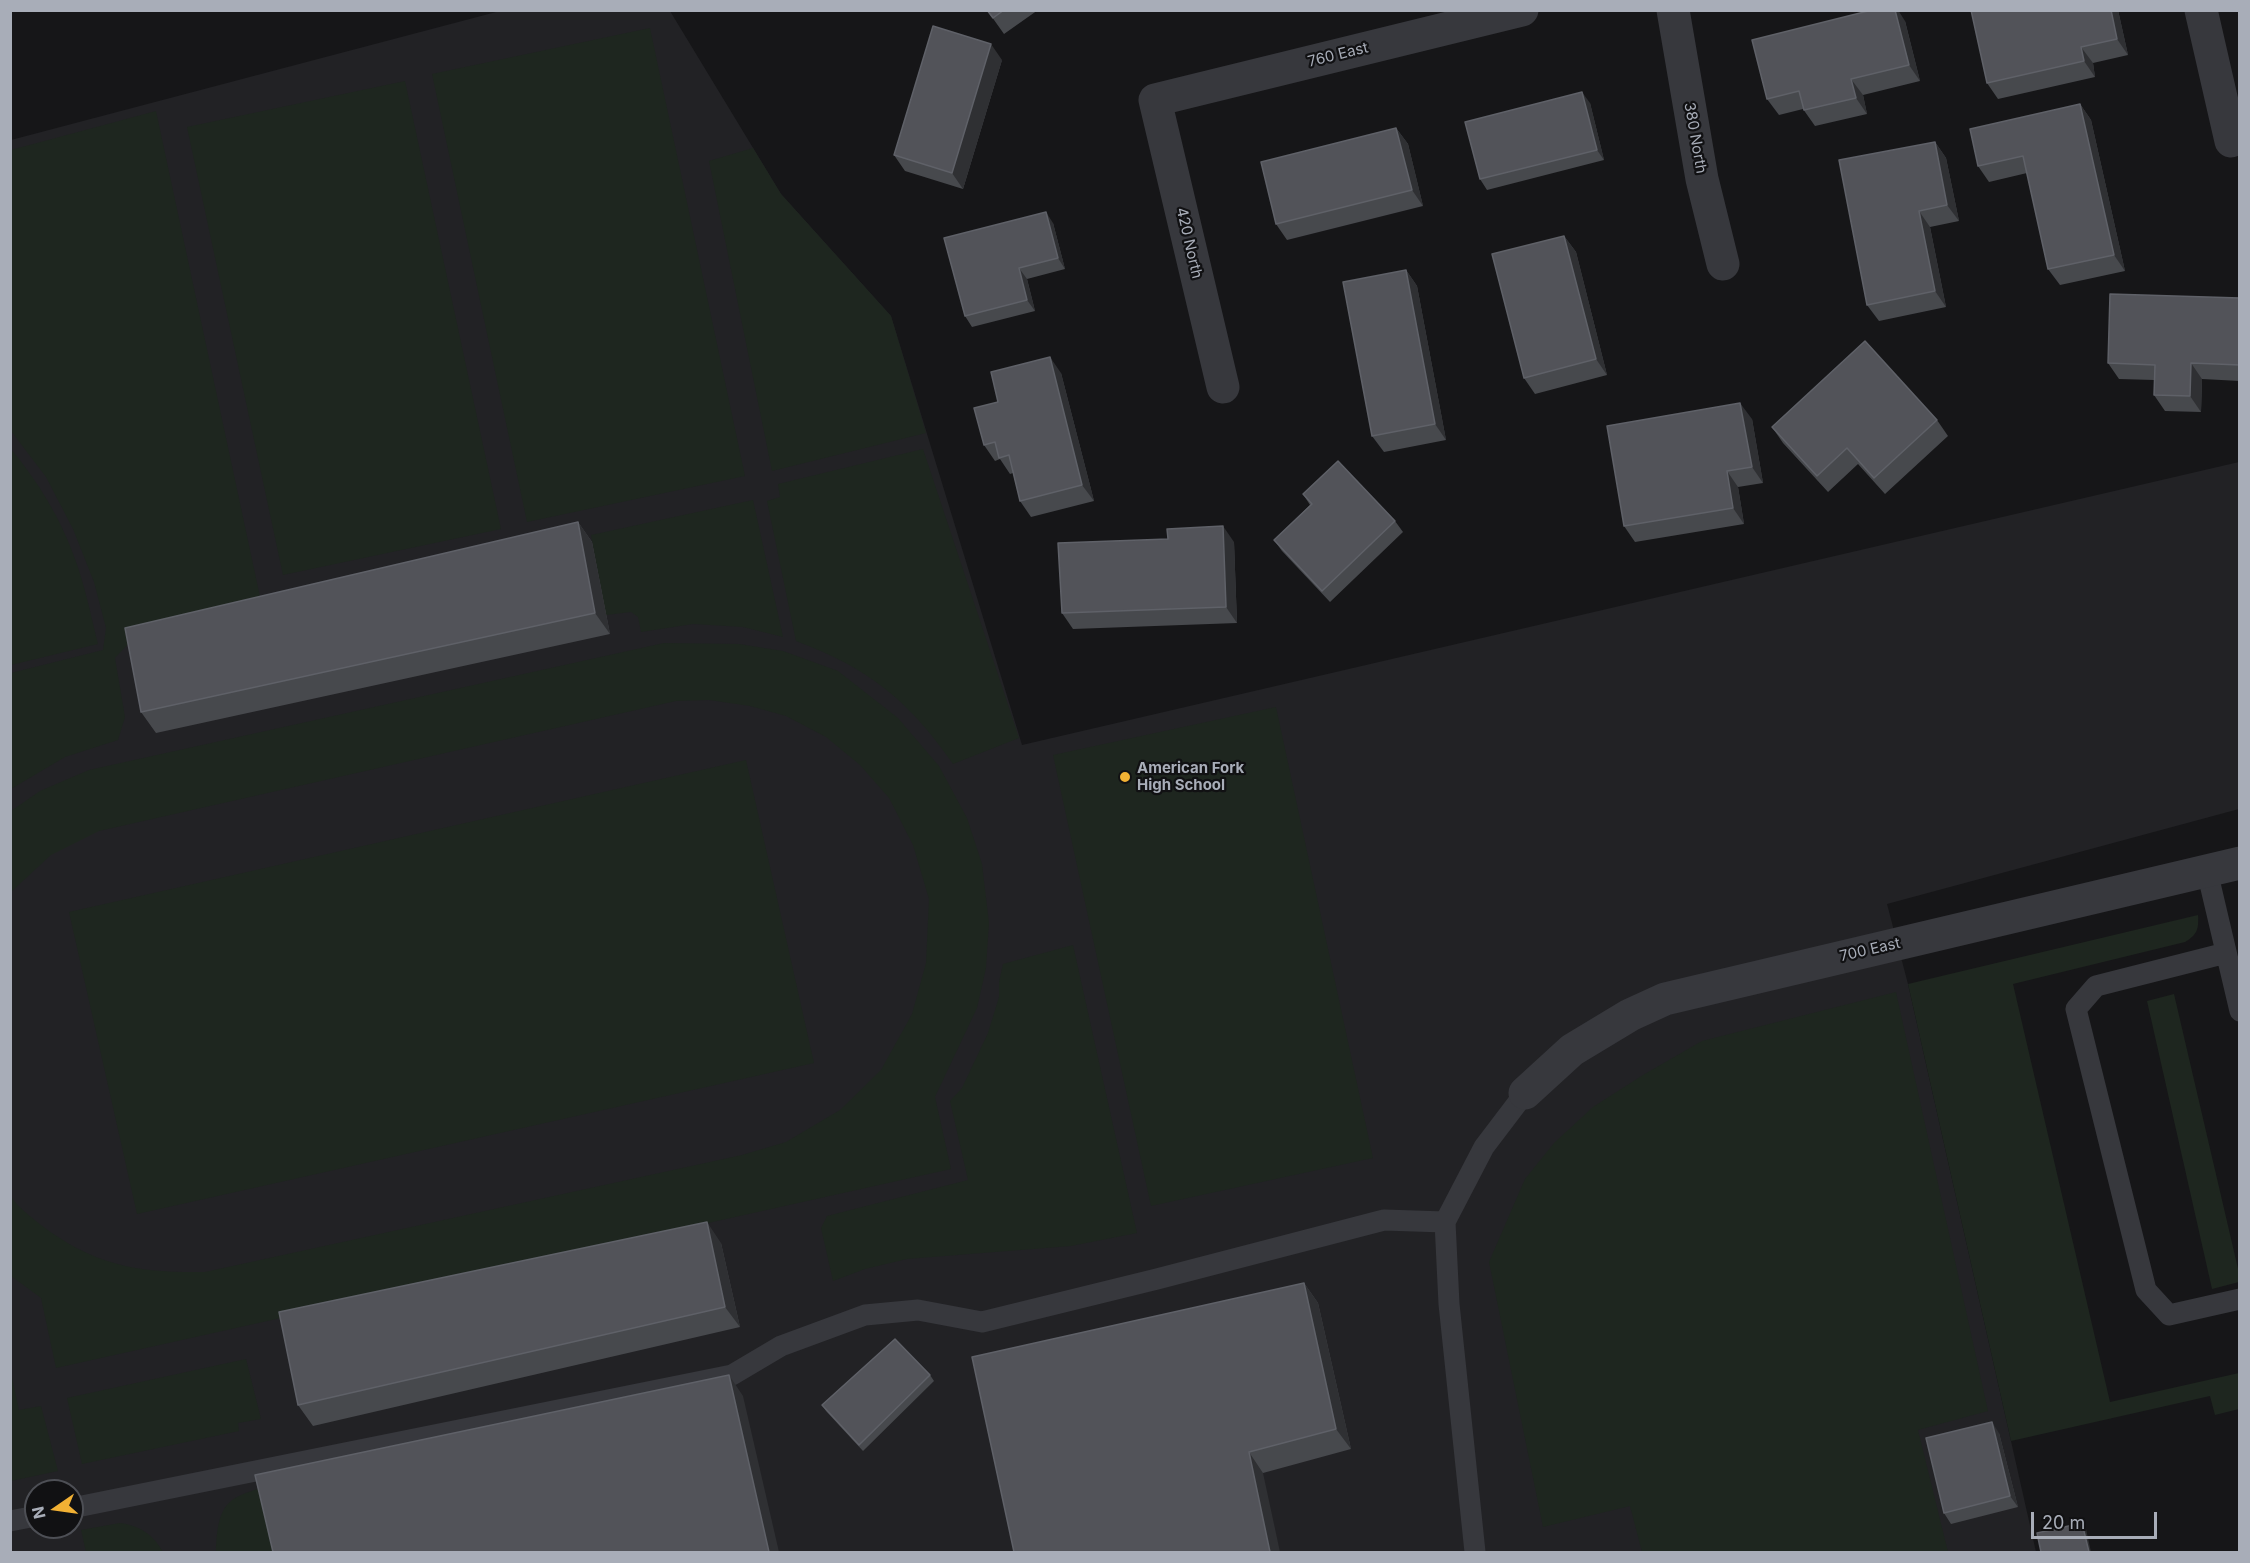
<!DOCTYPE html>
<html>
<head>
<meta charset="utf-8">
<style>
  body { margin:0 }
  #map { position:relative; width:2250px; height:1563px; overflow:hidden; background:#161618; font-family:Inter,sans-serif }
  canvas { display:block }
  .frame { position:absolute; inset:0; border:12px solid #a8adb8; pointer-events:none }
  .north { position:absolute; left:24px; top:1479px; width:60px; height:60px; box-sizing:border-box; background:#111113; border:2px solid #4d4f55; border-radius:50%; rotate:257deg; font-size:16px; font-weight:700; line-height:24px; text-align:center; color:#a8adb8 }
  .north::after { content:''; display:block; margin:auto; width:21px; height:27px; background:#f2b134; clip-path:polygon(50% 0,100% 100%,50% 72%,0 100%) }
  .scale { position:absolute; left:2031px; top:1512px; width:126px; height:27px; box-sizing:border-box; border:3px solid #a8adb8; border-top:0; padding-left:8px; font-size:18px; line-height:21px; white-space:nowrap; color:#a8adb8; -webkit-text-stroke:4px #111113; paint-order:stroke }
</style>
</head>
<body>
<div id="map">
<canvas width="2250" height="1563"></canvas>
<div class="frame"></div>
<div class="north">N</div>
<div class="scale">20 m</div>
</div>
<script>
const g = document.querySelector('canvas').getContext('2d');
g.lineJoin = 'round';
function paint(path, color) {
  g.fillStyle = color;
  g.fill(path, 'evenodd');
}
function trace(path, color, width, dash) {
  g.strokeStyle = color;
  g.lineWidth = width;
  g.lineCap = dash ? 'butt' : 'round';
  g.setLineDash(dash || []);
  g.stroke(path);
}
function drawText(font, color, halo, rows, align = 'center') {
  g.font = font + ' Inter,sans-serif';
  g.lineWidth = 4.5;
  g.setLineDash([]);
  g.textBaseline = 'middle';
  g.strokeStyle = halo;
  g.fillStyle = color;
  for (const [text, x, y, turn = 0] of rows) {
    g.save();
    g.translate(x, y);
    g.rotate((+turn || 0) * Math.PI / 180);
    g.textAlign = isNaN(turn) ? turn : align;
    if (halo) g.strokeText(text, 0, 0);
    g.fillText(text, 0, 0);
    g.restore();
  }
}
const built = new Path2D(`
  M 500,11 L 670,11 L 781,194 L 891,316 L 1022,745 L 2239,462 L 2239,809 L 1887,904 L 1908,984 L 2036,1552 L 11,1552 L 11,140 ZM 36,1491 L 72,1491 L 72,1527 L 36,1527 Z`);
const green = new Path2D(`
  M 650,28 L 745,476 L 527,522 L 432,74 Z
  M 405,81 L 501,529 L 283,575 L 187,127 Z
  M 156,111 L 262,606 L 136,636 L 115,658 L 125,717 L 118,740 L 65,757 L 11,789 L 11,673 L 103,650 L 106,628 L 94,582 L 73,529 L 46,477 L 11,431 L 11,150 Z
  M 753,148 L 781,194 L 891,316 L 926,433 L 772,471 L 709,161 Z
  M 10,448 C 38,481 61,519 75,559 C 85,586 91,616 98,644 L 11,665 Z
  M 923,449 L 1019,738 L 953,764 C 909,701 869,668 796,641 L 767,501 L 780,497 L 778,484 Z
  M 753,500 L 783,637 L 743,627 L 693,624 L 641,632 L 638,617 L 631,612 L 606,615 L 591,535 Z
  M 664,643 L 739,644 L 783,651 L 838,671 L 898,718 L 939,766 L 967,818 L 982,864 L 989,923 L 986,968 L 977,1008 L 935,1097 L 951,1169 L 56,1368 L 41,1298 L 11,1276 L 11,1197 C 19,1208 30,1216 41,1225 C 95,1266 139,1273 205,1272 L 742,1155 L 786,1142 L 840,1110 L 881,1070 L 912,1014 L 926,963 L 929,899 L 913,845 L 889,798 L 860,765 L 826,737 L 786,716 L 750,706 L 709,700 L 676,701 L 99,831 L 51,855 L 11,892 L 11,811 L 40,791 L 89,770 Z
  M 1276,707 L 1373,1158 L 1151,1206 L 1053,755 Z
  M 746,760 L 814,1063 L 137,1214 L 69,912 Z
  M 2198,915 C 2199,929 2197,935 2185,942 L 2013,984 L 2110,1402 L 2239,1373 L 2239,1409 L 2215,1415 L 2210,1396 L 2011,1441 L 1908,984 Z
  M 1073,945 L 1137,1233 L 1071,1246 L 907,1259 L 865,1269 L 833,1281 L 821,1228 L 827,1216 L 968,1180 L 950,1101 L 962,1088 L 988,1033 L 999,997 L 999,982 L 1003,964 Z
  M 1896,992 L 1988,1411 L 1918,1430 L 1948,1552 L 1642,1552 L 1630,1506 L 1543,1527 L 1489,1262 L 1525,1179 L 1554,1143 L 1593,1107 L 1643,1075 L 1702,1041 Z
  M 2174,994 L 2239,1273 L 2239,1282 L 2212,1289 L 2147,1001 Z
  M 246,1359 L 261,1419 L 238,1423 L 239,1431 L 82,1464 L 67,1398 Z
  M 10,1369 L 19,1410 L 41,1406 L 58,1471 L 11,1481 Z
  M 279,1483 L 283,1552 L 216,1552 C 218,1497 230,1497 279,1483 Z
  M 120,1523 C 140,1526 153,1534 163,1552 L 86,1552 L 81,1530 Z`);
const lane = new Path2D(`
  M 2207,871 L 2240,1011
  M 2226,953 L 2096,986 L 2076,1009 L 2146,1290 L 2169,1315 L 2240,1299
  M 72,1508 L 732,1375 L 781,1346 L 865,1315 L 918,1310 L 982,1322 L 1157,1279 L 1384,1220 L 1445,1222
  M 10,1521 L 36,1516
  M 1475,1552 L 1449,1304 L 1445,1222 L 1484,1147 L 1525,1093`);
const street = new Path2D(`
  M 1673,10 L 1702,179 L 1723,264
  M 2201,10 L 2231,141
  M 1223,387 L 1155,100 L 1522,10
  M 1525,1093 L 1572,1050 L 1630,1015 L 1665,999 L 2240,863`);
const wall = new Path2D(`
  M 987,10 L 1038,10 L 1004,34 Z
  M 1971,10 L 2118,10 L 2128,55 L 2093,63 L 2095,77 L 1998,99 L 1987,83 Z
  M 1905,21 L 1920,81 L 1863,95 L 1867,114 L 1815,126 L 1803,109 L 1779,115 L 1767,99 Z
  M 1002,60 L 963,189 L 905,171 L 894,155 Z
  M 1590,103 L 1604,160 L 1487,190 L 1480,179 Z
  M 2080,104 L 2091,120 L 2125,271 L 2060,285 L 2048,269 L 2027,173 L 1989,182 L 1978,166 Z
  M 1396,128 L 1408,144 L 1423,206 L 1287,240 L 1276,224 Z
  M 1935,142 L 1946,158 L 1959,221 L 1930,227 L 1946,307 L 1879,321 L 1867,305 Z
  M 1053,223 L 1065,269 L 1027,279 L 1035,311 L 972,327 L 965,316 Z
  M 1564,236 L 1576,252 L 1607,375 L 1535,394 L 1524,378 Z
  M 1406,270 L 1417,286 L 1446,440 L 1384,452 L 1372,436 Z
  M 2240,298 L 2240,381 L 2202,379 L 2201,412 L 2165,411 L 2154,395 L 2154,380 L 2119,379 L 2108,363 Z
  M 1061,373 L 1094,501 L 1031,517 L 1020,501 L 1013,473 L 1010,474 L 1000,459 L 995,461 L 984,445 L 998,402 Z
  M 1752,419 L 1763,483 L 1738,487 L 1744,524 L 1635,542 L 1624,526 Z
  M 1937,420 L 1948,436 L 1885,494 L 1858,464 L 1828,492 L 1783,443 L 1772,427 Z
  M 1303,494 L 1395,521 L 1403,532 L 1330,602 L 1282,551 L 1274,540 L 1310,505 Z
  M 578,522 L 592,542 L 610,634 L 156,733 L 141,712 Z
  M 1234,542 L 1237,623 L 1073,629 L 1062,613 Z
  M 721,1243 L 740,1327 L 313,1426 L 298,1405 Z
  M 1304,1283 L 1318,1303 L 1351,1449 L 1263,1473 L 1014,1552 Z
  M 930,1375 L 934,1381 L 863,1451 L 826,1411 L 822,1405 Z
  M 1999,1433 L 2018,1507 L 1951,1524 L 1944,1513 Z`);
const shadedWall = new Path2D(`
  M 1895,10 L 1898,10 L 1905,21 L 1920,81 L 1909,65 Z
  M 2111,10 L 2118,10 L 2128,55 L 2117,39 Z
  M 991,44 L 1002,60 L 963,189 L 952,173 Z
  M 2081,47 L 2093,63 L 2095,77 L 2084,61 Z
  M 1851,79 L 1863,95 L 1867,114 L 1856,98 Z
  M 1582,92 L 1590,103 L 1604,160 L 1597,150 Z
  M 2080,104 L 2091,120 L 2125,271 L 2114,255 Z
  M 1396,128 L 1408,144 L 1423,206 L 1412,190 Z
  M 1935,142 L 1946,158 L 1959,221 L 1947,205 Z
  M 1919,211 L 1930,227 L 1946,307 L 1935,291 Z
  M 1046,212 L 1053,223 L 1065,269 L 1058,258 Z
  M 1564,236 L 1576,252 L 1607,375 L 1596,359 Z
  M 1019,268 L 1027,279 L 1035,311 L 1027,300 Z
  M 1406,270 L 1417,286 L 1446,440 L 1435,424 Z
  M 1050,357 L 1061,373 L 1094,501 L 1082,485 Z
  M 2191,363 L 2202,379 L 2201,412 L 2190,396 Z
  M 1740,403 L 1752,419 L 1763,483 L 1752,467 Z
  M 1727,471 L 1738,487 L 1744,524 L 1733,508 Z
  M 578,522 L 592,542 L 610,634 L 595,613 Z
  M 1223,526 L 1234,542 L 1237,623 L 1226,607 Z
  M 707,1222 L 721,1243 L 740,1327 L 725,1307 Z
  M 1304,1283 L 1318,1303 L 1351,1449 L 1336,1429 Z
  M 729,1375 L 743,1396 L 779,1552 L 769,1552 Z
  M 1992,1422 L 1999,1433 L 2018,1507 L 2010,1496 Z
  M 1249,1452 L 1263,1473 L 1280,1552 L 1270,1552 Z
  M 2082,1523 L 2086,1529 L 2091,1552 L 2089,1552 Z`);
const building = new Path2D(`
  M 987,10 L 1004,10 L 993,18 Z
  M 1872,10 L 1895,10 L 1909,65 L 1851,79 L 1856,98 L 1804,110 L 1799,91 L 1767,99 L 1752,40 Z
  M 1971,10 L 2111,10 L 2117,39 L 2081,47 L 2084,61 L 1987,83 Z
  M 933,26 L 991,44 L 952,173 L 894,155 Z
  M 1582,92 L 1597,150 L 1480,179 L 1465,122 Z
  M 2080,104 L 2114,255 L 2048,269 L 2023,156 L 1978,166 L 1970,129 Z
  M 1396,128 L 1412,190 L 1276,224 L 1261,162 Z
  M 1935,142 L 1947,205 L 1919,211 L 1935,291 L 1867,305 L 1839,160 Z
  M 1046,212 L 1058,258 L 1019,268 L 1027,300 L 965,316 L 944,238 Z
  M 1564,236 L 1596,359 L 1524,378 L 1492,254 Z
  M 1406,270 L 1435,424 L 1372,436 L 1343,282 Z
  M 2110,294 L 2240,298 L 2240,365 L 2191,363 L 2190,396 L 2154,395 L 2155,365 L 2108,363 Z
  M 1865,341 L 1937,420 L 1874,478 L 1847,448 L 1817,476 L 1772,427 Z
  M 1050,357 L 1082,485 L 1020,501 L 1009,455 L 999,458 L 995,442 L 984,445 L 974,408 L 998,402 L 991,372 Z
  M 1740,403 L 1752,467 L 1727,471 L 1733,508 L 1624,526 L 1607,426 Z
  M 1338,461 L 1395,521 L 1322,591 L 1274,540 L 1312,504 L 1303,494 Z
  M 578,522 L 595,613 L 141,712 L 125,628 Z
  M 1223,526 L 1226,607 L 1062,613 L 1058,543 L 1168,539 L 1167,529 Z
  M 707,1222 L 725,1307 L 298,1405 L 279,1312 Z
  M 1304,1283 L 1336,1429 L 1249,1452 L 1270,1552 L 1014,1552 L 972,1357 Z
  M 895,1339 L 930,1375 L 859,1445 L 822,1405 Z
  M 729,1375 L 769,1552 L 273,1552 L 255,1475 Z
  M 1992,1422 L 2010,1496 L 1944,1513 L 1926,1438 Z
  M 2082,1523 L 2089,1552 L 2041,1552 L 2037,1533 Z`);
const markers = [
  [1125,777,6,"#f2b134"]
];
const streetNames = [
  ["760 East",1338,55,-14],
  ["380 North",1695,138,80],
  ["420 North",1189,243,77],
  ["700 East",1870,950,-13]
];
const poiNames = [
  ["American Fork",1137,768],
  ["High School",1137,785]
];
paint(built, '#222225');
paint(green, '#1e261f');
trace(lane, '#37383d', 21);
trace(street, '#37383d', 33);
paint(wall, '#47494d');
paint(shadedWall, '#2f3033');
paint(building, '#525359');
trace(building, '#5f6168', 1.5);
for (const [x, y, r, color] of markers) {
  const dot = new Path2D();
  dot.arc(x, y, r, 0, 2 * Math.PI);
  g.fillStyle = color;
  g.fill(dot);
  trace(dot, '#111113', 2);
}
drawText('15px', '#a8adb8', '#111113', streetNames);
drawText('bold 15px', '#a8adb8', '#111113', poiNames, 'left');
</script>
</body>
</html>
